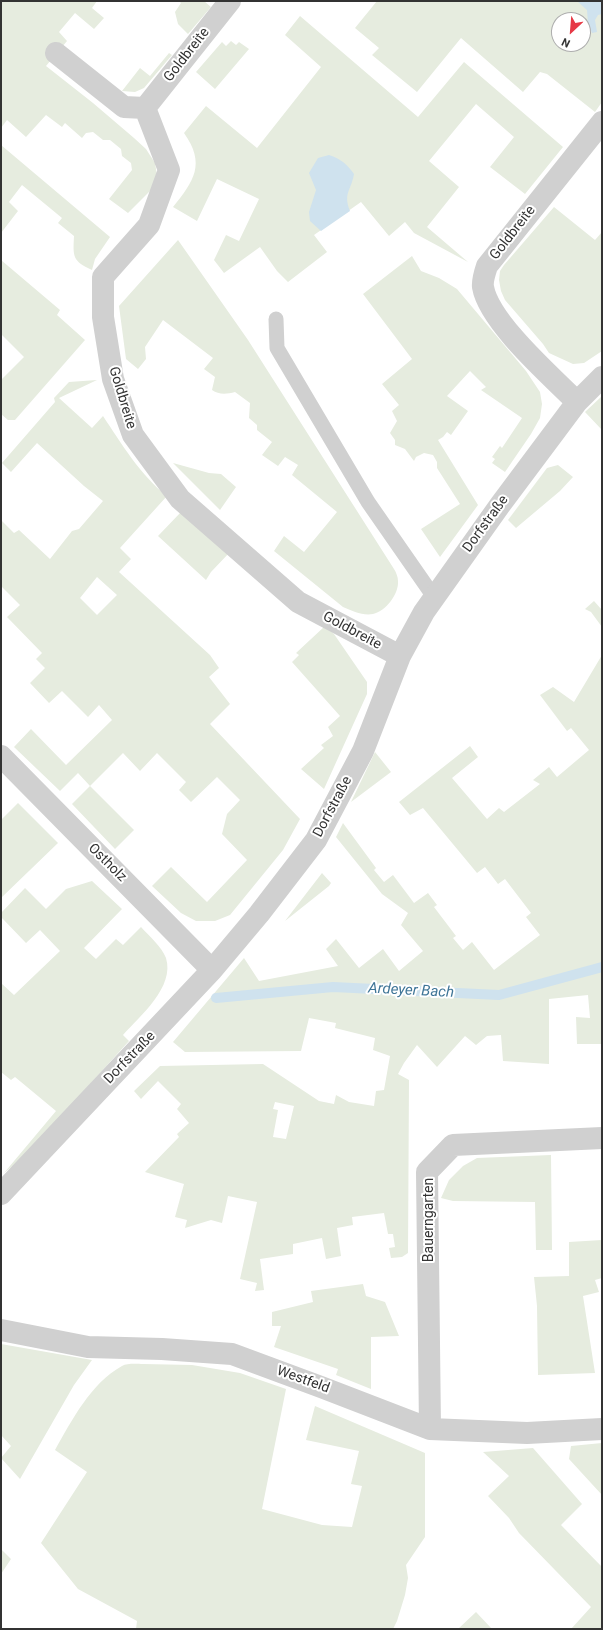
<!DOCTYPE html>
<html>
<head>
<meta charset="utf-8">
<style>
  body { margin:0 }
  #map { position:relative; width:603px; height:1630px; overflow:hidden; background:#fff; font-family:Roboto,sans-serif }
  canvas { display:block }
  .frame { position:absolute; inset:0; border:2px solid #333; pointer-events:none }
  .north { position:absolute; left:551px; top:12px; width:40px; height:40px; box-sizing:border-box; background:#fff; border:1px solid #adadad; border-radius:50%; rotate:206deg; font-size:11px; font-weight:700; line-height:16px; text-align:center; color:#333 }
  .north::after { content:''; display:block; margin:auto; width:14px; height:18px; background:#e63946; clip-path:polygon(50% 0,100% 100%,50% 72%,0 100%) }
</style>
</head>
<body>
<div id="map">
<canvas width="603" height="1630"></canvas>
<div class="frame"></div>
<div class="north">N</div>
</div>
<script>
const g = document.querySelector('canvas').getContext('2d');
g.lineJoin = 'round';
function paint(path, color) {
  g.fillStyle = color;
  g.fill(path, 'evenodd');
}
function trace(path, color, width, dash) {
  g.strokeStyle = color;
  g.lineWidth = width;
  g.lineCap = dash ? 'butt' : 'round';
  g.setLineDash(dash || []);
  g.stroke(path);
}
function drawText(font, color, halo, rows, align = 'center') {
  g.font = font + ' Roboto,sans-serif';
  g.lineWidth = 4;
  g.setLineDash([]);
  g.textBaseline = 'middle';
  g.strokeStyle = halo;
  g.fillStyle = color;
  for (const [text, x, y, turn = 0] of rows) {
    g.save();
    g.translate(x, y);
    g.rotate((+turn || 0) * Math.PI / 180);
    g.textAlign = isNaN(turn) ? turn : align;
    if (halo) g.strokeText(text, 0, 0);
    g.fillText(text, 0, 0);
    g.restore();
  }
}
const green = new Path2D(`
  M 1,1 L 97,1 L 92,8 L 104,18 L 94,29 L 75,13 L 59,32 L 67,41 L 46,66 L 93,103 L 134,138 L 146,149 L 155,163 L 157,175 L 152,189 L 128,213 L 109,199 L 132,170 L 131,163 L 122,156 L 121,149 L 110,140 L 103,140 L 93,132 L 86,133 L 82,138 L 65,123 L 62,127 L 46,115 L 26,137 L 7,120 L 1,128 Z
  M 179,1 L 204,1 L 211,7 L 188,34 L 178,24 L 175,12 L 181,3 Z
  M 377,1 L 602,1 L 602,102 L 595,112 L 547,74 L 540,72 L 523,92 L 461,38 L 417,92 L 372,55 L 379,48 L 355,28 ZM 559,20 L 583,20 L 583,44 L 559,44 Z
  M 300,16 L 418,117 L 464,62 L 563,147 L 525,194 L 490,167 L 514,137 L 476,104 L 429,161 L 459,187 L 427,227 L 468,262 L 414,233 L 405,222 L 389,236 L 361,202 L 314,235 L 327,252 L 288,282 L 277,271 L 260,247 L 224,273 L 214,260 L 226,235 L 239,241 L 259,199 L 217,179 L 197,221 L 173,207 C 194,181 206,164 184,133 L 206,106 L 257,148 L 321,67 L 285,35 Z
  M 231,41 L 236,45 L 239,42 L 249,49 L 215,89 L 196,72 L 222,42 L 226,46 Z
  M 169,53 L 172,55 L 144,88 L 135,92 L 122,91 L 140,68 L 150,76 Z
  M 1,145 L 110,237 L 95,259 L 92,270 C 72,261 73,256 74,236 L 58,223 L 62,218 L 22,185 L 9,202 L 18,211 L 1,233 Z
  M 554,207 L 595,240 L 602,232 L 602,351 L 584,363 L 573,364 L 549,353 L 543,344 L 505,300 L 501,291 L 499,280 L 500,271 L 504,265 Z
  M 178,240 L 248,340 L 394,569 C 396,572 398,577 398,581 C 399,594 386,611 373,614 C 363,616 352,611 343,607 L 274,551 L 284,536 L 304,552 L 337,512 L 292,475 L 298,465 L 285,457 L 278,466 L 262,455 L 272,442 L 257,430 L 257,425 L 249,418 L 250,403 L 235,392 C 227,394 219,395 212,390 L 215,377 L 204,369 L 213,358 L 163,320 L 145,347 L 146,359 L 138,369 L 126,359 L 119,306 Z
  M 412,256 L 421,271 L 439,278 L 457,289 L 526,371 L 540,392 L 542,404 L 540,418 L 531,434 L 505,472 L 492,463 L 495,459 L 492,457 L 500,446 L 502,448 L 522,418 L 481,390 L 486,387 L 470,371 L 447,396 L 468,411 L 451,435 L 447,432 L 443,437 L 438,440 L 478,505 L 440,557 L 421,529 L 460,504 L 437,468 L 437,462 L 433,455 L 424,453 L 416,457 L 414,461 L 405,449 L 395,445 L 395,440 L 390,433 L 397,421 L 392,411 L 399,405 L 382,384 L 412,359 L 363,294 Z
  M 1,260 L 60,310 L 57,315 L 85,340 L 15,420 L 8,420 L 1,414 L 1,380 L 24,357 L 1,334 Z
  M 97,380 L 59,398 L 92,428 L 103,416 C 121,443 141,476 167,496 L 120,548 L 131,559 L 119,572 L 210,655 L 219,668 L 209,677 L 230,704 L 210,724 L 300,819 L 283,850 L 230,915 L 215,921 L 196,921 L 181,913 L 152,886 L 171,867 L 207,902 L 247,860 L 222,834 L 227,814 L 240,800 L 217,777 L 191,802 L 179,790 L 186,782 L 157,753 L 140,771 L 123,753 L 90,786 L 134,830 L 115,849 L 72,804 L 90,786 L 78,773 L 60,791 L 14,747 L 31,729 L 66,765 L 112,720 L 99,705 L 88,717 L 62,691 L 49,703 L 30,683 L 45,668 L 36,659 L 42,653 L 7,617 L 20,605 L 1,586 L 1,520 L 14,533 L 19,530 L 50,559 L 72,531 L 79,529 L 103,501 L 84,486 L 37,443 L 11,472 L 2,463 L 55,402 L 54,398 L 69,382 ZM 97,577 L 117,595 L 97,615 L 80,598 Z
  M 602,396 L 602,430 L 585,412 Z
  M 173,463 L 209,473 L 221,474 L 236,487 L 220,510 Z
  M 558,465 L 573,477 L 560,491 L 516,528 L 508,520 L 547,468 Z
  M 181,512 L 230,552 L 211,572 L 206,580 L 158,536 Z
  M 594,601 L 602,610 L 602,627 L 591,612 L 585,609 Z
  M 325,626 L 334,634 L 367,682 L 367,694 L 324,789 L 301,769 L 324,748 L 321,745 L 333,736 L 328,727 L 340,716 L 292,662 L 299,655 L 296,653 Z
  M 602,655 L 602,1044 L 577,1044 L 576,1017 L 590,1018 L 588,995 L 549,999 L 549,1064 L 503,1061 L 501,1035 L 487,1036 L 476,1045 L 465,1036 L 437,1067 L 417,1045 L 404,1063 L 398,1074 L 409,1080 L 408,1253 L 402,1257 L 391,1258 L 389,1248 L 395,1247 L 393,1234 L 388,1234 L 384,1213 L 352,1217 L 353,1225 L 337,1228 L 341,1256 L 326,1259 L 322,1238 L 293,1244 L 293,1254 L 260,1259 L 264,1290 L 255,1291 L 257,1283 L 240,1279 L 257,1202 L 228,1196 L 222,1223 L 211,1220 L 185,1228 L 187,1220 L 175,1217 L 184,1184 L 145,1172 L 179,1137 L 177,1134 L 189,1123 L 177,1109 L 181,1104 L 158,1081 L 141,1099 L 134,1091 L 160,1066 L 263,1064 L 319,1101 L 334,1104 L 336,1095 L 349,1102 L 374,1106 L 376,1091 L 384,1090 L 390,1056 L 373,1050 L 375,1038 L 335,1028 L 336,1023 L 309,1018 L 301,1051 L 185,1052 L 173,1042 L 244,958 L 259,981 L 338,966 L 326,949 L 336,939 L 359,968 L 383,949 L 399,971 L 423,951 L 401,925 L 408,913 L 382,894 L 336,837 L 343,823 L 376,868 L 374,870 L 384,882 L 393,875 L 414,903 L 428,893 L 437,905 L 434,907 L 456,936 L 453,938 L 463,950 L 472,942 L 494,970 L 540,935 L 526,917 L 531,913 L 505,879 L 498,884 L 485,867 L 477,873 L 423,808 L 410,815 L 399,802 L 470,746 L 478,757 L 452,778 L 487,819 L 499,808 L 504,812 L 540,784 L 533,780 L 549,767 L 557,777 L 589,750 L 571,728 L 567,731 L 540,695 L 553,687 L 574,702 ZM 275,1102 L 294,1106 L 286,1139 L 273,1137 L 278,1110 L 273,1109 Z
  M 375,752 L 391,772 L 351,802 Z
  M 18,803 L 58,843 L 1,898 L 1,820 Z
  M 322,873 L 331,883 L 329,886 L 285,921 Z
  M 92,881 L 122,909 L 84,948 L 96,959 L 116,939 L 123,945 L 141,927 C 149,936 162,947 166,958 C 175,987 140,1016 123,1035 L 129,1041 L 25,1156 L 4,1173 L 56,1111 L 15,1077 L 11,1080 L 1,1072 L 1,983 L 14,995 L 60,951 L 40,930 L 26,943 L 1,917 L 1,913 L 25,888 L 46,909 L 66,889 Z
  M 551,1155 L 552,1250 L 536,1250 L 535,1202 L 453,1201 L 441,1198 L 449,1180 L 463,1166 L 477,1158 Z
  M 602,1240 L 602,1278 L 595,1280 L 599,1292 L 583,1296 L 595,1373 L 538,1375 L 537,1306 L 534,1277 L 569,1276 L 569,1242 Z
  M 363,1284 L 366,1296 L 385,1302 L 399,1336 L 371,1337 L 371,1389 L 336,1375 L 338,1369 L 274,1347 L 281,1326 L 272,1326 L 272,1312 L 313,1302 L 311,1291 Z
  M 1,1344 L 92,1360 L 74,1385 L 20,1479 L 1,1458 L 11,1446 L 1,1435 Z
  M 143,1364 L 192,1365 L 240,1373 L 286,1389 L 262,1509 L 322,1525 L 352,1527 L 362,1486 L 351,1484 L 359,1451 L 306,1440 L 315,1406 L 425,1453 L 425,1537 L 406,1565 L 408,1578 L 405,1595 L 397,1621 L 393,1629 L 136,1629 L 137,1621 L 78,1589 L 41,1543 L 87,1472 L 55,1450 C 72,1420 91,1383 122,1366 C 127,1363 137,1364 143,1364 Z
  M 602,1443 L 602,1495 L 569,1459 L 571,1446 Z
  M 533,1448 L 582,1504 L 561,1525 L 602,1567 L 602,1629 L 571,1629 L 591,1607 L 519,1533 L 509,1518 L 488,1496 L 509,1476 L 483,1452 Z
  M 1,1549 L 11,1559 L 1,1574 Z
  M 476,1612 L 492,1629 L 458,1629 Z`);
const water = new Path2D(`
  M 577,1 L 602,1 L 602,14 L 598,15 L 595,20 L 597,32 L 592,33 L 588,23 L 587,10 Z
  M 329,155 C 341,159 347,164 354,174 C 351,191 343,193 350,211 L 321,231 L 310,221 L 309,212 L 316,190 L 309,173 L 318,158 Z`);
const stream = new Path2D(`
  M 216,998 L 333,987 L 499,995 L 602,967`);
const lane = new Path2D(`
  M 276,319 L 277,348 L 368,502 L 434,597`);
const street = new Path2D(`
  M 230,1 L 145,108 L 169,170 L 149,225 L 103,277 L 103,317 L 113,379 L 133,435 L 180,499 L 298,602 L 400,656
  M 56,53 L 124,107 L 145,108
  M 577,402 C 551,376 489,322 483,287 C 482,281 485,272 487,266 L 602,122
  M 1,756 L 212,970
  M 1,1194 L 212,970 L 259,914 L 316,840 L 363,751 L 400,656 L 424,612 L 500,505 L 577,402 L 602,377
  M 1,1330 L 88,1347 L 162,1349 L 232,1354 L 321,1387 L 430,1429 L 527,1433 L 602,1429
  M 430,1429 L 427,1172 L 453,1145 L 602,1138`);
const streetNames = [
  ["Goldbreite",187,55,-52],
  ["Goldbreite",513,233,-52],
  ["Goldbreite",122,398,73],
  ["Dorfstraße",486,524,-54],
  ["Goldbreite",352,631,28],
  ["Dorfstraße",333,807,-62],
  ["Ostholz",107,863,45],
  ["Dorfstraße",130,1058,-46],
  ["Bauerngarten",429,1220,-90],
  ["Westfeld",303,1380,20]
];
const waterNames = [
  ["Ardeyer Bach",411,991,3]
];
paint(green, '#e6ecdf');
paint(water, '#cfe2ee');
trace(stream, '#cfe2ee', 10);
trace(lane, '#d0d0d0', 15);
trace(street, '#d0d0d0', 22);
drawText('14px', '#333', '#fff', streetNames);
drawText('italic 15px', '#3f7597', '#fff', waterNames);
</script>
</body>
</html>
